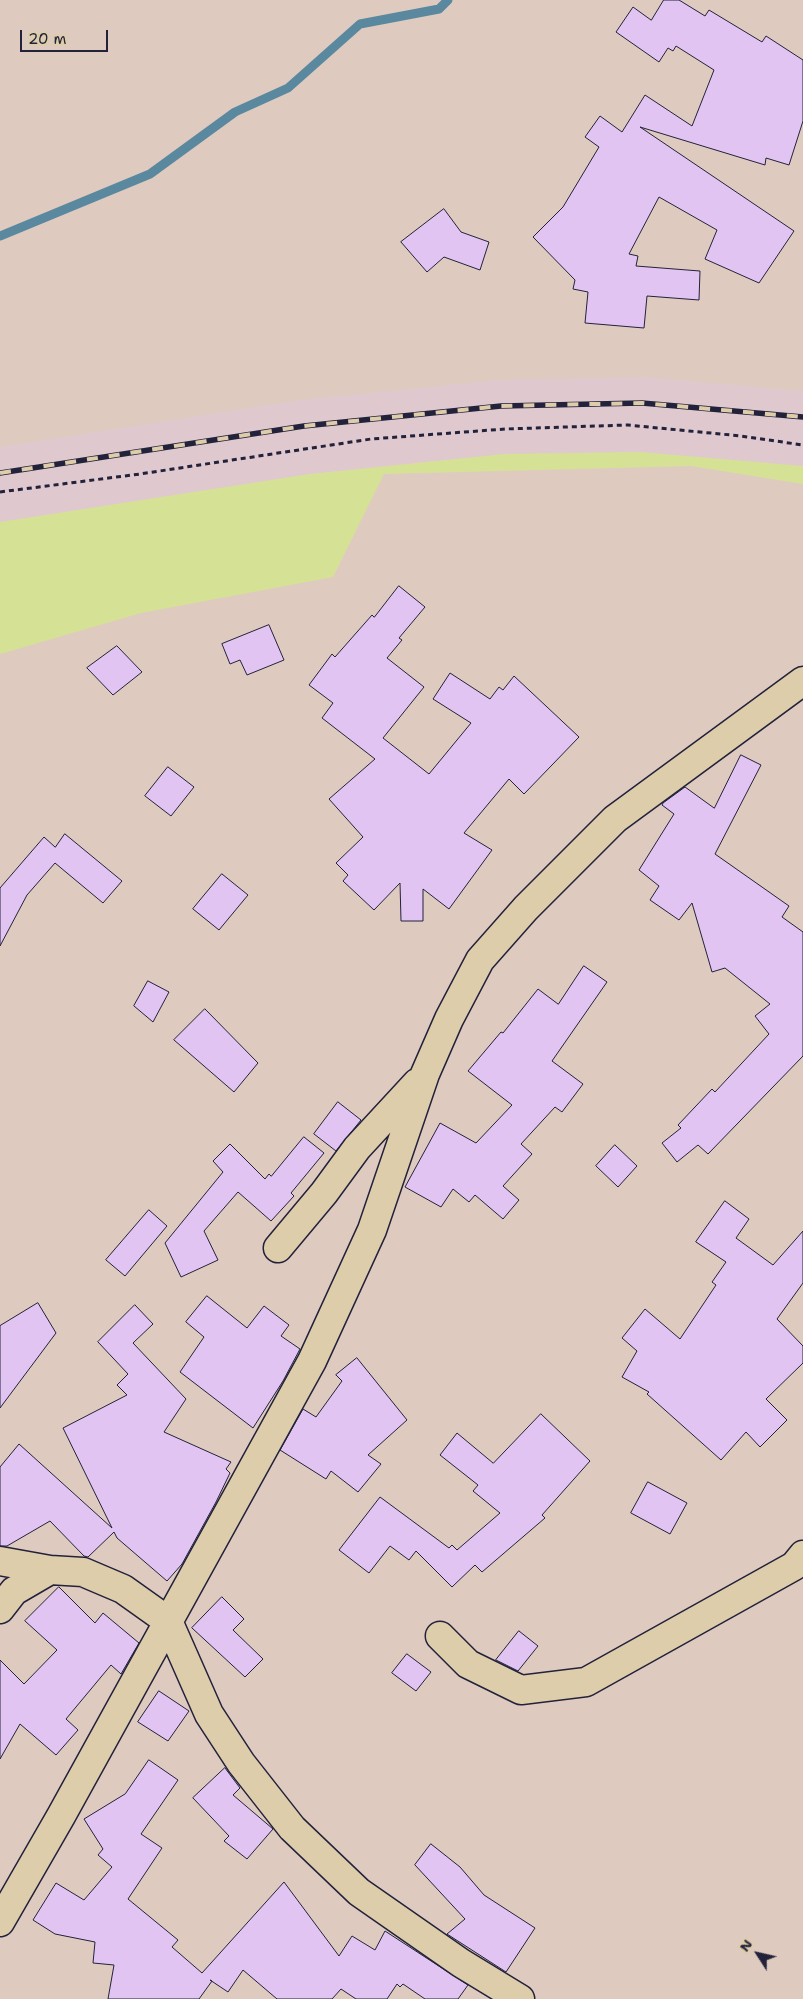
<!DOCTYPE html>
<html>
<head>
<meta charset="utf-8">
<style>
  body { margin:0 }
  #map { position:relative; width:803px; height:1999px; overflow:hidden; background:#dfcac0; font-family:"Shantell Sans",sans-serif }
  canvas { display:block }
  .north { position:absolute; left:733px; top:1929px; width:50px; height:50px; -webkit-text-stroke:4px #decdaa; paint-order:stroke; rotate:305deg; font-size:14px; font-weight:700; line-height:20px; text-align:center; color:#22223b }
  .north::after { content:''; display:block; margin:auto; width:18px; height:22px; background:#22223b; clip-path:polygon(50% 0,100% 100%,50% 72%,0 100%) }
  .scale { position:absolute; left:20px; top:30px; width:88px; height:22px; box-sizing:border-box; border:2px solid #22223b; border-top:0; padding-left:6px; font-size:15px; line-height:18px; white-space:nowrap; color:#22223b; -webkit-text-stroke:4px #decdaa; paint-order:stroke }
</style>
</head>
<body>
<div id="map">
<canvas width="803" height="1999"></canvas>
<div class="north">N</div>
<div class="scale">20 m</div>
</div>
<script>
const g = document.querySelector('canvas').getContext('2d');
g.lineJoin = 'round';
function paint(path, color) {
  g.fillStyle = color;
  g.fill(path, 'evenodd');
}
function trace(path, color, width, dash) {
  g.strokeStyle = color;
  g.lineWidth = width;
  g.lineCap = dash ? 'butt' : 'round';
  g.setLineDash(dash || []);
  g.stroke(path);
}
const built = new Path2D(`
  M 643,377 L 803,391 L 803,466 L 640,452 L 504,454 L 310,474 L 0,522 L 0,447 L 301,400 L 499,380 Z`);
const green = new Path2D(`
  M 640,452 L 803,466 L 803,484 L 691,466 L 384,474 L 333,577 L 141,613 L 0,654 L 0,522 L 310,474 L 504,454 Z`);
const stream = new Path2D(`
  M 0,236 L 150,174 L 235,112 L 288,88 L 360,24 L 439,9 L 448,0`);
const building = new Path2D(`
  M 664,0 L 679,0 L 705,16 L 709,10 L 762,42 L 766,36 L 803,60 L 803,121 L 789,165 L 766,158 L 765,165 L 640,127 L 794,231 L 759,283 L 705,259 L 717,230 L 659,197 L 629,254 L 638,256 L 636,266 L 700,271 L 699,300 L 647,296 L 644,328 L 585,323 L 588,292 L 573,289 L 575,280 L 533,237 L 563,207 L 599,147 L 585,137 L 600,116 L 622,132 L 645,95 L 692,126 L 714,70 L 676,46 L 673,51 L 668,48 L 659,62 L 616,32 L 633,7 L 651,20 Z
  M 444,209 L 461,232 L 489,242 L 480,270 L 444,257 L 427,272 L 401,242 Z
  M 399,586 L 425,607 L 399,638 L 402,640 L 387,658 L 424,687 L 383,738 L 429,774 L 471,723 L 433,699 L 450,673 L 490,699 L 499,687 L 503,690 L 514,676 L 579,737 L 524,794 L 509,779 L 464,833 L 492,850 L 449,909 L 423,889 L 423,921 L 401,921 L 400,883 L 374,910 L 343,881 L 348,875 L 336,863 L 363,837 L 329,799 L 375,759 L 322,718 L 333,703 L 309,685 L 332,654 L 335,657 L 372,615 L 374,617 Z
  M 269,625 L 284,660 L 247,675 L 240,660 L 230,664 L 222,644 Z
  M 117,646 L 142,672 L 113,695 L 87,668 Z
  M 741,755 L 761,765 L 715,854 L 789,906 L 782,917 L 803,932 L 803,1056 L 708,1154 L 698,1145 L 677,1162 L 662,1143 L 681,1128 L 678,1125 L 712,1089 L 715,1092 L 769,1034 L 755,1016 L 770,1004 L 725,968 L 712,972 L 692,903 L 679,920 L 650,900 L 659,886 L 639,870 L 674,814 L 662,805 L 663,803 L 685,787 L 714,808 Z
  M 168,767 L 194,787 L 171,816 L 145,796 Z
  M 65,834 L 122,881 L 103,903 L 55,863 L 27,895 L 0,946 L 0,888 L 44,837 L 55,847 Z
  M 222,874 L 248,895 L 219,930 L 193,909 Z
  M 584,966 L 607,982 L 552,1061 L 583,1084 L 562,1112 L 555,1107 L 521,1144 L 532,1154 L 503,1186 L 519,1200 L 503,1219 L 475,1195 L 469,1202 L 453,1189 L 441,1207 L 405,1187 L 440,1123 L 476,1143 L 512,1105 L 468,1071 L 501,1032 L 503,1033 L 538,989 L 558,1004 Z
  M 148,981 L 169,992 L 153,1022 L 134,1006 Z
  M 205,1009 L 258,1063 L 234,1092 L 174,1040 Z
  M 338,1102 L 361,1120 L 336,1151 L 314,1134 Z
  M 304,1137 L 324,1153 L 291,1193 L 294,1196 L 271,1221 L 238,1192 L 204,1231 L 218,1260 L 181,1277 L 165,1243 L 223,1172 L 213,1161 L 230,1144 L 265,1179 L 269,1174 L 271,1176 Z
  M 615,1145 L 637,1166 L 618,1187 L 596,1166 Z
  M 725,1201 L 749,1219 L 736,1238 L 773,1265 L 803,1231 L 803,1283 L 777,1319 L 803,1346 L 803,1363 L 766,1399 L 787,1420 L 760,1447 L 746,1432 L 721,1460 L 647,1394 L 649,1392 L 622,1377 L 637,1351 L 622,1338 L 645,1309 L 680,1339 L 716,1285 L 712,1282 L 726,1262 L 696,1242 Z
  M 149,1210 L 167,1226 L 125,1276 L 106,1260 Z
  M 207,1296 L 247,1328 L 264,1306 L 289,1325 L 281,1336 L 300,1349 L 283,1381 L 253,1428 L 180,1372 L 204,1337 L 186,1322 Z
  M 38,1303 L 56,1333 L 0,1408 L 0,1326 Z
  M 135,1305 L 153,1324 L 133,1343 L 186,1399 L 164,1432 L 231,1462 L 226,1469 L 230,1473 L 216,1502 L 182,1564 L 167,1581 L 117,1538 L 114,1532 L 88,1557 L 84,1556 L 50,1521 L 7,1546 L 0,1546 L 0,1467 L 19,1444 L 112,1528 L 63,1428 L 127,1395 L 117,1385 L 128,1374 L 98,1342 Z
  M 357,1358 L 407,1420 L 368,1455 L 381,1464 L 358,1492 L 331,1471 L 326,1479 L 280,1450 L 303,1409 L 316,1417 L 342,1381 L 336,1375 Z
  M 541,1414 L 590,1461 L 542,1515 L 545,1518 L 482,1572 L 475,1565 L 452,1587 L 416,1551 L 409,1560 L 390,1546 L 369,1573 L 339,1550 L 380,1497 L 449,1548 L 452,1545 L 457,1550 L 500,1513 L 473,1491 L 478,1485 L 440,1455 L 457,1433 L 493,1463 Z
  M 648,1482 L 687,1503 L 670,1534 L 631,1513 Z
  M 59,1587 L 95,1623 L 103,1613 L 139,1643 L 121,1674 L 111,1665 L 66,1719 L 78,1730 L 56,1755 L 20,1724 L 0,1759 L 0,1660 L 24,1684 L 57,1650 L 25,1621 Z
  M 222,1597 L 244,1619 L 233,1630 L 263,1659 L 245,1677 L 192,1628 Z
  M 519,1631 L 538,1646 L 518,1671 L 496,1660 Z
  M 407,1654 L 431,1672 L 416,1691 L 392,1673 Z
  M 159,1691 L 189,1711 L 168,1741 L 138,1722 Z
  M 149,1760 L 178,1780 L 141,1834 L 162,1848 L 128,1899 L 178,1940 L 172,1947 L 202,1973 L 284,1882 L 339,1956 L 352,1936 L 375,1950 L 385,1931 L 468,1985 L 458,1999 L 425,1999 L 403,1984 L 400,1987 L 397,1984 L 387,1999 L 356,1999 L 341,1989 L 332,1999 L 277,1999 L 243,1970 L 228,1992 L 210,1980 L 212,1981 L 199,1999 L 108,1999 L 114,1965 L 93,1963 L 95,1942 L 55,1934 L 33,1920 L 56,1883 L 84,1900 L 112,1867 L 98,1855 L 103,1849 L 84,1819 L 125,1794 Z
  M 225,1768 L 240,1788 L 233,1795 L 273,1829 L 247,1859 L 224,1841 L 229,1836 L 193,1798 Z
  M 431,1844 L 460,1867 L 484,1895 L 535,1928 L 506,1972 L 447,1934 L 465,1919 L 415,1865 Z`);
const path = new Path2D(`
  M 0,492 L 140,474 L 371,439 L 505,429 L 628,425 L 741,436 L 803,445`);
const minor = new Path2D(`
  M 278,1248 L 324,1193 L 357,1148 L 417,1083
  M 0,1561 L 50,1570
  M 0,1609 L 14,1591 L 50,1570 L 83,1572 L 123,1589 L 168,1621 L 209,1714 L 241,1763 L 292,1828 L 359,1892 L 461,1963 L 520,1999
  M 440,1636 L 468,1664 L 521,1690 L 586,1682 L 794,1566 L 803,1555
  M 0,1922 L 61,1816 L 312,1361 L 372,1230 L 425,1074 L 449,1019 L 480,960 L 526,908 L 615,819 L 803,681`);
const rail = new Path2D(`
  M 0,473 L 304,426 L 501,406 L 642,403 L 803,417`);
paint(built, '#e0c8cf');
paint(green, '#d5e295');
trace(stream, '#5a889e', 9);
paint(building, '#e1c4f2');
trace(building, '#22223b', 1);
trace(minor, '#22223b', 31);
trace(path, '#22223b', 3, [5, 4]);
trace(minor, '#decdaa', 28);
trace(rail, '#22223b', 5.5);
trace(rail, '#decdaa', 4, [11]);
</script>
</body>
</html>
